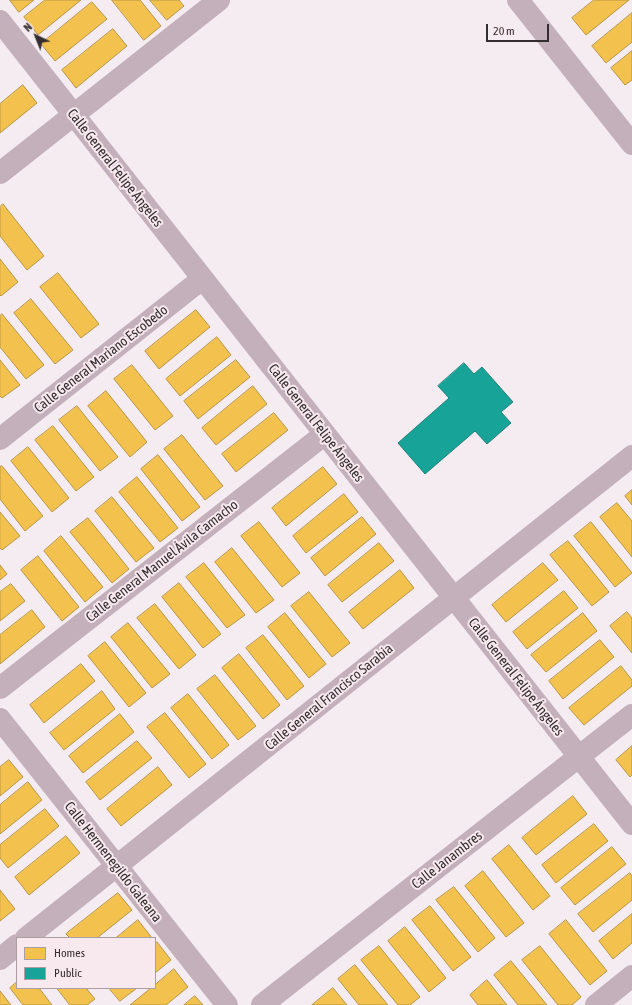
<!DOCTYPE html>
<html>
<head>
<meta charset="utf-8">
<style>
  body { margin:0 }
  #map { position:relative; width:632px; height:1005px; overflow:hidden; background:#f4ecf0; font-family:"Asap Condensed",sans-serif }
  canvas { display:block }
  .legend { position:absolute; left:16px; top:937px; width:140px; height:52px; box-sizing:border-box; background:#f8e9ef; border:1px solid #aa9ea3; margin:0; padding:5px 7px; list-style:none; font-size:12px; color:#342e30 }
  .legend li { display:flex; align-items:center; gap:8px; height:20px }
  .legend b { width:20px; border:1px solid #aa9ea3 }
  .north { position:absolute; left:16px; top:16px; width:40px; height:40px; -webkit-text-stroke:3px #f8e9ef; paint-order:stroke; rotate:317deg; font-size:11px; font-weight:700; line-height:16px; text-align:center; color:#342e30 }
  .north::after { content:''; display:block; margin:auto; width:14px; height:18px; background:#342e30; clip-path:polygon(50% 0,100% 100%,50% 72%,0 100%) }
  .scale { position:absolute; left:486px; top:24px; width:63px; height:18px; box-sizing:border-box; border:2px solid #342e30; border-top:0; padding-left:5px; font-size:12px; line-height:14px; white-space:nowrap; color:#342e30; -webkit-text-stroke:3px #f8e9ef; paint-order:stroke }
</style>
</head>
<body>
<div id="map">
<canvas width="632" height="1005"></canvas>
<ul class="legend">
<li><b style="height:11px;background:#f2c14e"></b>Homes</li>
<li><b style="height:11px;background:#17a398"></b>Public</li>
</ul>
<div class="north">N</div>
<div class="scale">20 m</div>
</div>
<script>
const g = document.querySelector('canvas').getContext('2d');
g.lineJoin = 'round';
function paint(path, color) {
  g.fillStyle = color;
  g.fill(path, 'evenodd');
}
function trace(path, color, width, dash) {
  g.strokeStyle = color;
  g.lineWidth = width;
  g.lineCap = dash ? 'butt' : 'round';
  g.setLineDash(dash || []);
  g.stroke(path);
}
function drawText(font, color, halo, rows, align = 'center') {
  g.font = font + ' "Asap Condensed",sans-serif';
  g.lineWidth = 4;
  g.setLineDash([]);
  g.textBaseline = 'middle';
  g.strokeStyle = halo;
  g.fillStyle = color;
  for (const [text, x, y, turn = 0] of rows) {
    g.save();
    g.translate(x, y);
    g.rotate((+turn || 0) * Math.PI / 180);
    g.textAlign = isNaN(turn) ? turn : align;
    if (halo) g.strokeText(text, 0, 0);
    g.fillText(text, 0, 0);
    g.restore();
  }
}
const homes = new Path2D(`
  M 10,0 L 34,0 L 19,12 Z
  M 45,0 L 81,0 L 38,35 L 24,17 Z
  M 112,0 L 140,0 L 161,26 L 144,40 Z
  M 150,0 L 179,0 L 184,6 L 167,20 Z
  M 594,0 L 629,0 L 586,35 L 572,18 Z
  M 92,2 L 107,19 L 55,61 L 41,44 Z
  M 632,13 L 632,42 L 606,63 L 592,46 Z
  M 113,29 L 127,46 L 76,88 L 62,70 Z
  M 632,51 L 632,80 L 625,85 L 611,68 Z
  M 23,85 L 37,103 L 0,133 L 0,104 Z
  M 3,204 L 44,256 L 27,270 L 0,236 L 0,207 Z
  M 0,259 L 18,282 L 1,296 L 0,295 Z
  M 58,273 L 99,324 L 81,338 L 40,287 Z
  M 31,299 L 73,350 L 55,364 L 14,313 Z
  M 196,310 L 210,327 L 159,369 L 145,351 Z
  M 2,314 L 44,365 L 26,379 L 0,347 L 0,316 Z
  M 217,337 L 231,355 L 180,396 L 166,379 Z
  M 0,360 L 20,385 L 2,398 L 0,396 Z
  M 236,360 L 250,377 L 198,419 L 184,401 Z
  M 132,365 L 173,416 L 155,430 L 114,379 Z
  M 253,386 L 267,404 L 216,445 L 202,428 Z
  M 106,391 L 147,442 L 130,457 L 88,406 Z
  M 77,406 L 118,457 L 100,471 L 59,420 Z
  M 274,413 L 288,430 L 236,472 L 222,454 Z
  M 53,426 L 94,477 L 76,491 L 35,440 Z
  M 182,435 L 223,486 L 205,500 L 164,449 Z
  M 28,447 L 69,498 L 52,512 L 11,461 Z
  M 158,455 L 200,507 L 182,521 L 141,469 Z
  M 2,466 L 43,516 L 25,531 L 0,499 L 0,467 Z
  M 323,467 L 337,484 L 286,526 L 272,508 Z
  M 137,477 L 178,528 L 160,542 L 119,492 Z
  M 632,490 L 632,505 L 625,496 Z
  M 344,494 L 358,512 L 306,553 L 293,536 Z
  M 112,497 L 154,548 L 136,562 L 95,511 Z
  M 617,503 L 632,521 L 632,557 L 600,517 Z
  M 0,512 L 20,536 L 2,550 L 0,548 Z
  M 362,517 L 376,534 L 325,576 L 311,558 Z
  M 88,518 L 129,569 L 112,583 L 70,532 Z
  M 259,522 L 300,573 L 282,587 L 241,536 Z
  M 591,522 L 632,573 L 615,587 L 574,536 Z
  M 61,536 L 103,587 L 85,602 L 44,551 Z
  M 568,541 L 609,592 L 592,606 L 550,555 Z
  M 379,543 L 394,561 L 342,602 L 328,585 Z
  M 232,548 L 274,600 L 256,613 L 215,562 Z
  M 38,556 L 79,607 L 62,621 L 21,570 Z
  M 204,563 L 245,615 L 227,628 L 186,577 Z
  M 543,563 L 558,580 L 506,622 L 492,605 Z
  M 0,565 L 7,574 L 0,580 Z
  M 400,570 L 414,588 L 363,629 L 349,612 Z
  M 179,583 L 221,634 L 203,648 L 162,597 Z
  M 11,584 L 25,601 L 0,621 L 0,592 Z
  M 564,591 L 578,608 L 527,649 L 513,632 Z
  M 309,592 L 350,643 L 332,657 L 291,606 Z
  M 155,604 L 196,655 L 179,669 L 137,618 Z
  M 32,610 L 45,627 L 0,664 L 0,635 Z
  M 627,612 L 632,618 L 632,653 L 610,626 Z
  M 285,613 L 326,664 L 309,678 L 268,627 Z
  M 583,613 L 597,631 L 546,672 L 531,655 Z
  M 128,623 L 170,674 L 152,688 L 111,637 Z
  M 263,635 L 304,686 L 287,700 L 246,648 Z
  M 600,640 L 614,657 L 563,699 L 549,681 Z
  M 105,642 L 146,693 L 129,707 L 88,656 Z
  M 239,654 L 280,705 L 263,719 L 222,668 Z
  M 81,664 L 95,681 L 44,723 L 30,705 Z
  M 621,666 L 632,680 L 632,686 L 584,725 L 569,708 Z
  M 215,675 L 256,726 L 238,740 L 197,689 Z
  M 102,691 L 115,709 L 64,750 L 50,733 Z
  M 188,694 L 229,745 L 212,759 L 171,708 Z
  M 165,713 L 206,764 L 189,778 L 147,727 Z
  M 120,714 L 134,732 L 83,773 L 69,756 Z
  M 137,741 L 152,758 L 100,800 L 86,782 Z
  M 632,746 L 632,775 L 630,777 L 616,760 Z
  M 9,760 L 23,777 L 0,796 L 0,767 Z
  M 158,767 L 172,785 L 121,826 L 107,809 Z
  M 28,782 L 42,800 L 0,834 L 0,805 Z
  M 573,796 L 587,814 L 536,855 L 522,838 Z
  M 45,809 L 59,826 L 8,868 L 0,858 L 0,845 Z
  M 594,824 L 608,841 L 556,883 L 542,865 Z
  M 66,836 L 80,853 L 29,895 L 15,877 Z
  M 509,845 L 550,896 L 533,910 L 492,859 Z
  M 612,847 L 626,864 L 575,905 L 561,888 Z
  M 483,871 L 524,923 L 506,937 L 465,886 Z
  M 630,873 L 632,876 L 632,900 L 593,932 L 578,914 Z
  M 454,887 L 495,938 L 478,952 L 436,900 Z
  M 0,890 L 15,909 L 0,921 Z
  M 118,893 L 132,910 L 97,938 L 70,938 L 66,934 Z
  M 430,906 L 471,957 L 453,971 L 412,920 Z
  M 632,914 L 632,943 L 613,959 L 599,941 Z
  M 138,920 L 152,938 L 116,938 Z
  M 566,920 L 607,971 L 590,985 L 549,934 Z
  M 405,927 L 446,978 L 429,992 L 388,941 Z
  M 157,942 L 171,960 L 155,973 L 155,944 Z
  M 379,946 L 420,997 L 410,1005 L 398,1005 L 361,960 Z
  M 540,946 L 581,997 L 572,1005 L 558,1005 L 522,960 Z
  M 511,961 L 547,1005 L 518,1005 L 494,975 Z
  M 355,965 L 388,1005 L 359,1005 L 338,979 Z
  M 174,969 L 188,987 L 166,1005 L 130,1005 L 151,988 L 155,988 L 155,985 Z
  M 487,980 L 507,1005 L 478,1005 L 470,995 Z
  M 17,982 L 17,988 L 39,988 L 52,1005 L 23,1005 L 10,988 Z
  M 57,988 L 86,988 L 95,999 L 87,1005 L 70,1005 Z
  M 109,988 L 137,988 L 120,1001 Z
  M 333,988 L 347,1005 L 312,1005 Z
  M 0,991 L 11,1005 L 0,1005 Z
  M 195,996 L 203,1005 L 184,1005 Z`);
const public = new Path2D(`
  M 464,363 L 474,374 L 482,367 L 513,402 L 501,412 L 511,423 L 487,444 L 475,431 L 425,474 L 398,443 L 449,398 L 438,386 Z`);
const minor = new Path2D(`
  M 518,0 L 632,144
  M 0,21 L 632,824
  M 0,173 L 219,0
  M 0,439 L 202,279
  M 0,688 L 325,434
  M 0,719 L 227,1005
  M 26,938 L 632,456
  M 0,959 L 17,945
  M 262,1005 L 632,715
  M 596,1005 L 632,976`);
const streetNames = [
  ["Calle General Felipe Ángeles",115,168,52],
  ["Calle General Mariano Escobedo",101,359,-38],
  ["Calle General Felipe Ángeles",316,423,52],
  ["Calle General Manuel Ávila Camacho",162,561,-38],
  ["Calle General Felipe Ángeles",516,677,52],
  ["Calle General Francisco Sarabia",329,697,-39],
  ["Calle Janambres",447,860,-38],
  ["Calle Hermenegildo Galeana",113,862,52]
];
paint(homes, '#f2c14e');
trace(homes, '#b99545', 1);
paint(public, '#17a398');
trace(public, '#208079', 1);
trace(minor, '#c4b0ba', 22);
drawText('14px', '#342e30', '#f8e9ef', streetNames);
</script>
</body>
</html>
